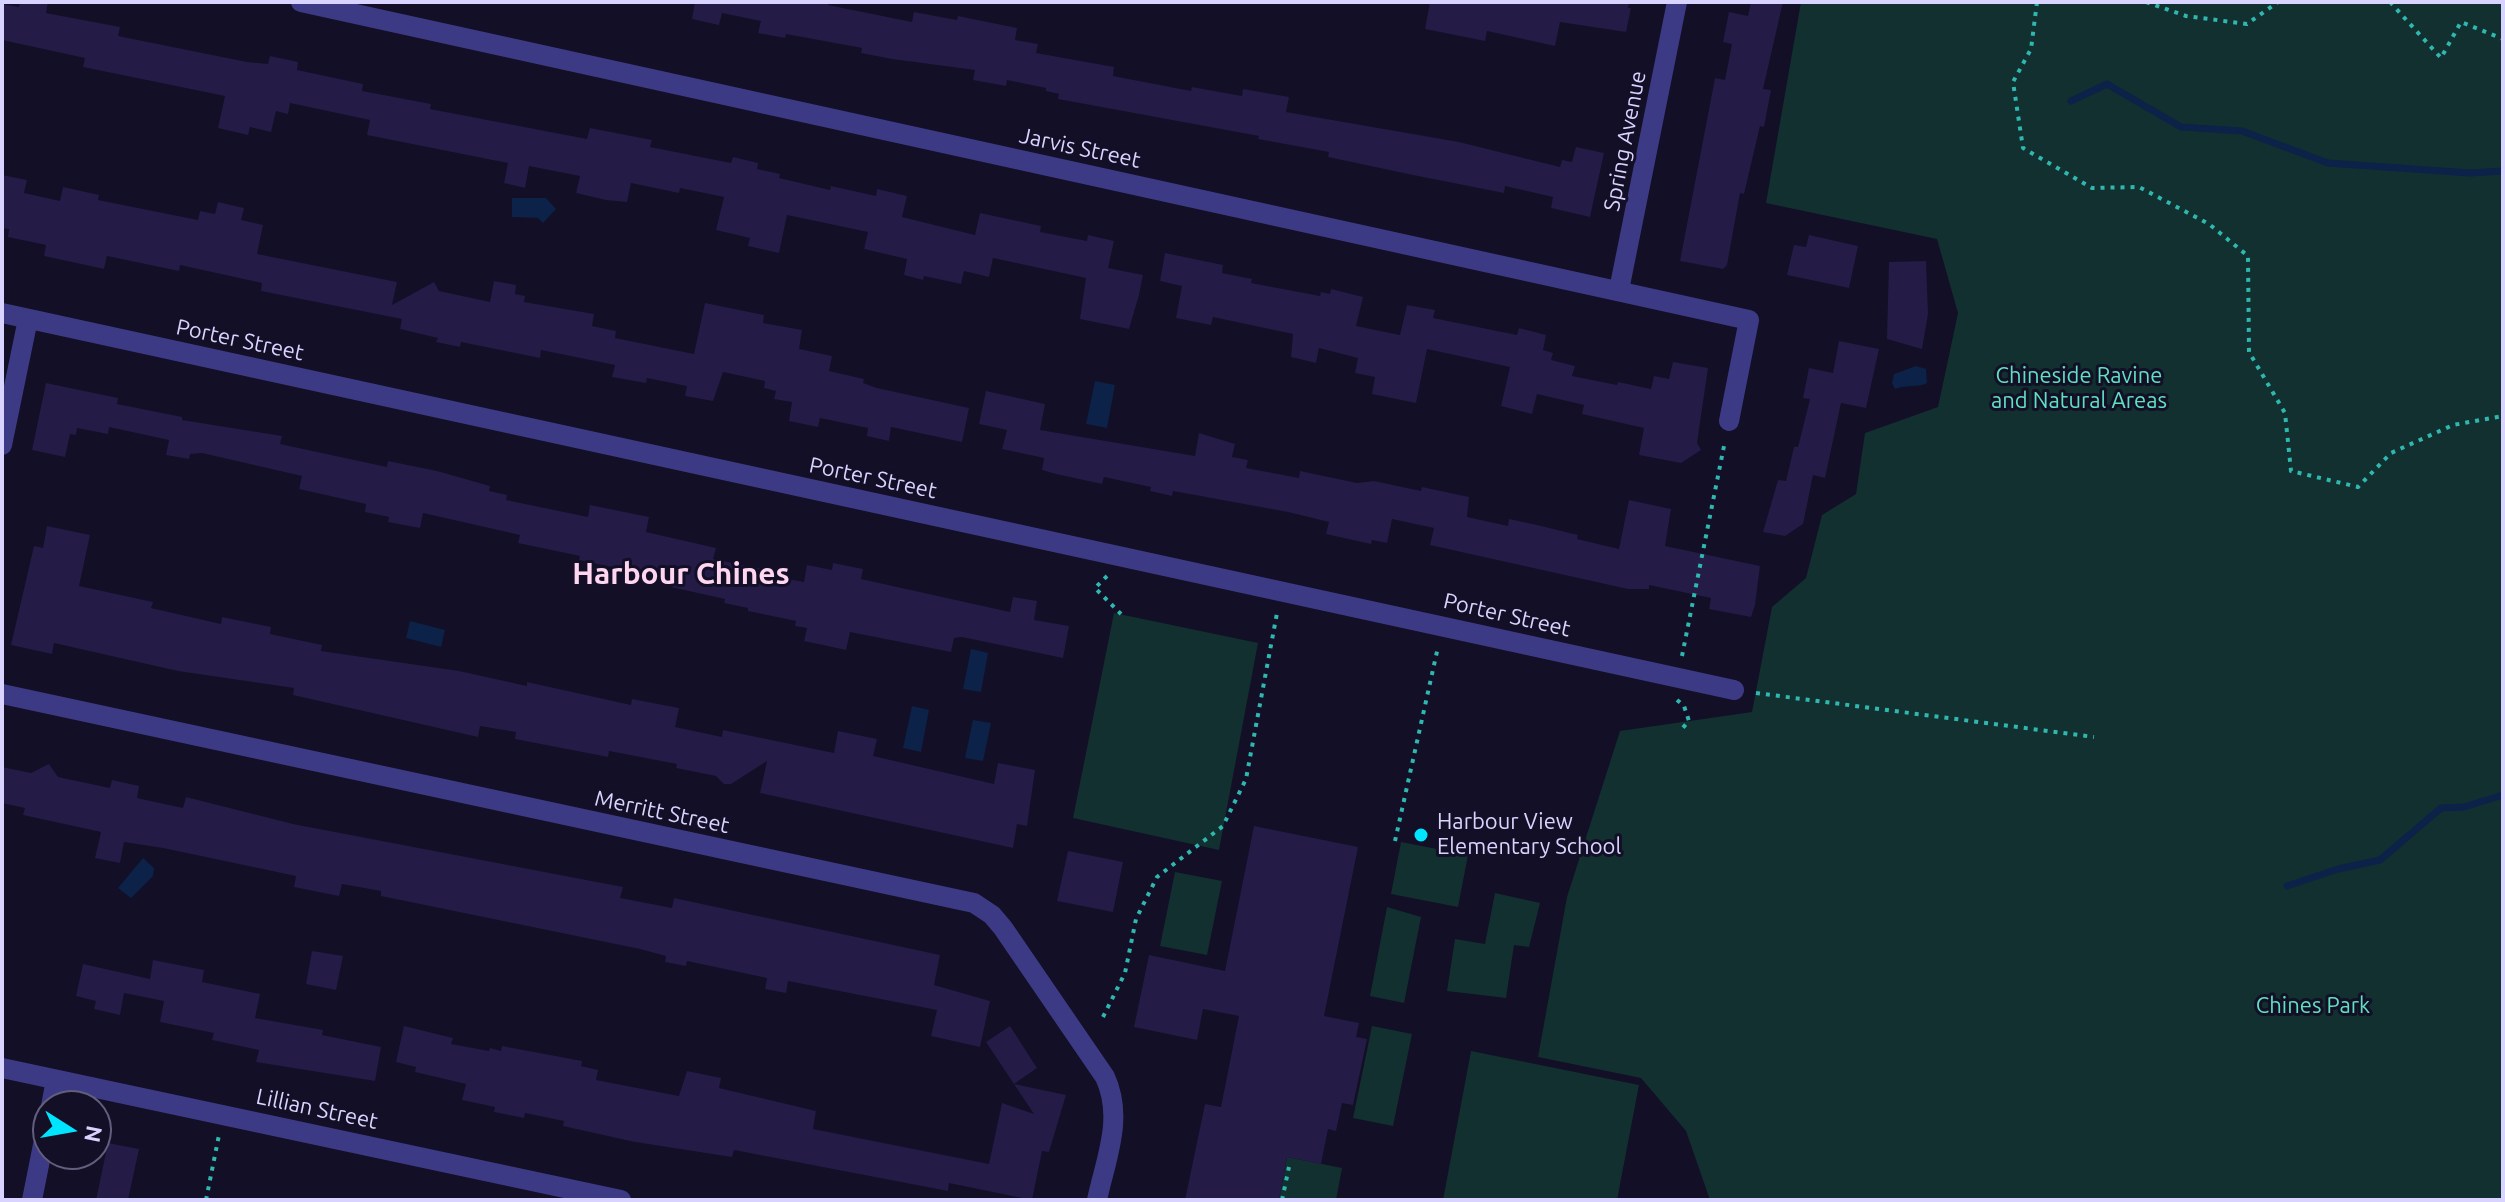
<!DOCTYPE html>
<html>
<head>
<meta charset="utf-8">
<style>
  body { margin:0 }
  #map { position:relative; width:2505px; height:1202px; overflow:hidden; background:#130f26; font-family:Ubuntu,sans-serif }
  canvas { display:block }
  .frame { position:absolute; inset:0; border:4px solid #d9d4ff; pointer-events:none }
  .north { position:absolute; left:32px; top:1090px; width:80px; height:80px; box-sizing:border-box; background:#130f26; border:2px solid #625e7d; border-radius:50%; rotate:101deg; font-size:22px; font-weight:700; line-height:32px; text-align:center; color:#d9d4ff }
  .north::after { content:''; display:block; margin:auto; width:28px; height:36px; background:#00e5ff; clip-path:polygon(50% 0,100% 100%,50% 72%,0 100%) }
</style>
</head>
<body>
<div id="map">
<canvas width="2505" height="1202"></canvas>
<div class="frame"></div>
<div class="north">N</div>
</div>
<script>
const g = document.querySelector('canvas').getContext('2d');
g.lineJoin = 'round';
function paint(path, color) {
  g.fillStyle = color;
  g.fill(path, 'evenodd');
}
function trace(path, color, width, dash) {
  g.strokeStyle = color;
  g.lineWidth = width;
  g.lineCap = dash ? 'butt' : 'round';
  g.setLineDash(dash || []);
  g.stroke(path);
}
function drawText(font, color, halo, rows, align = 'center') {
  g.font = font + ' Ubuntu,sans-serif';
  g.lineWidth = 6;
  g.setLineDash([]);
  g.textBaseline = 'middle';
  g.strokeStyle = halo;
  g.fillStyle = color;
  for (const [text, x, y, turn = 0] of rows) {
    g.save();
    g.translate(x, y);
    g.rotate((+turn || 0) * Math.PI / 180);
    g.textAlign = isNaN(turn) ? turn : align;
    if (halo) g.strokeText(text, 0, 0);
    g.fillText(text, 0, 0);
    g.restore();
  }
}
const green = new Path2D(`
  M 1801,2 L 2503,2 L 2503,1200 L 1710,1200 L 1686,1131 L 1641,1078 L 1538,1057 L 1567,897 L 1620,731 L 1752,712 L 1772,607 L 1806,578 L 1822,515 L 1856,494 L 1865,433 L 1938,407 L 1958,313 L 1937,239 L 1766,203 Z
  M 1114,613 L 1258,643 L 1219,850 L 1073,818 Z
  M 1401,842 L 1468,855 L 1458,907 L 1391,894 Z
  M 1175,872 L 1222,881 L 1207,955 L 1160,946 Z
  M 1495,893 L 1540,903 L 1529,947 L 1514,945 L 1506,998 L 1447,991 L 1455,939 L 1485,944 Z
  M 1387,907 L 1421,917 L 1404,1003 L 1370,996 Z
  M 1372,1026 L 1412,1034 L 1393,1126 L 1353,1118 Z
  M 1471,1051 L 1639,1085 L 1617,1200 L 1443,1200 Z
  M 1287,1157 L 1342,1168 L 1336,1200 L 1279,1200 Z`);
const water = new Path2D(`
  M 512,198 L 546,198 L 556,209 L 543,223 L 538,218 L 512,217 Z
  M 1916,366 L 1926,369 L 1927,383 C 1919,388 1908,384 1895,389 L 1892,383 L 1894,374 Z
  M 1095,381 L 1115,385 L 1107,428 L 1086,424 Z
  M 410,621 L 445,630 L 441,647 L 406,638 Z
  M 971,649 L 988,653 L 981,692 L 963,689 Z
  M 912,706 L 929,710 L 921,752 L 903,748 Z
  M 973,720 L 991,723 L 983,761 L 965,758 Z
  M 143,858 L 154,868 L 153,876 L 131,898 L 118,888 Z`);
const stream = new Path2D(`
  M 2071,101 L 2107,84 L 2181,127 L 2242,131 L 2328,163 L 2470,173 L 2503,171
  M 2287,886 L 2338,869 L 2380,860 L 2441,808 L 2464,807 L 2503,795`);
const building = new Path2D(`
  M 20,2 L 48,2 L 46,13 L 120,27 L 118,36 L 247,62 L 268,64 L 270,56 L 298,62 L 297,70 L 363,84 L 362,91 L 431,104 L 430,109 L 587,139 L 590,128 L 652,140 L 650,147 L 731,163 L 733,157 L 758,163 L 757,169 L 780,174 L 779,178 L 830,190 L 831,186 L 876,196 L 877,189 L 907,196 L 902,217 L 975,235 L 980,213 L 1041,226 L 1040,232 L 1087,241 L 1088,235 L 1114,241 L 1108,268 L 1143,275 L 1139,295 L 1129,329 L 1080,319 L 1086,278 L 993,258 L 989,277 L 964,271 L 961,284 L 924,276 L 923,280 L 904,275 L 907,259 L 864,249 L 868,232 L 787,215 L 779,253 L 748,246 L 750,238 L 716,230 L 724,197 L 680,188 L 679,193 L 631,183 L 627,202 L 606,200 L 576,193 L 580,176 L 529,166 L 525,188 L 504,183 L 508,163 L 367,135 L 370,120 L 290,103 L 288,114 L 276,111 L 271,132 L 250,127 L 248,135 L 218,128 L 225,96 L 83,67 L 85,58 L 2,40 L 2,4 L 19,7 Z
  M 695,2 L 829,2 L 828,5 L 912,22 L 914,12 L 957,20 L 958,16 L 1017,28 L 1015,40 L 1038,44 L 1036,53 L 1114,67 L 1113,76 L 1191,91 L 1192,87 L 1242,96 L 1243,89 L 1289,97 L 1286,112 L 1459,142 L 1560,167 L 1562,160 L 1572,162 L 1576,147 L 1604,153 L 1590,217 L 1551,208 L 1553,197 L 1505,186 L 1504,193 L 1413,175 L 1328,157 L 1329,152 L 1258,139 L 1259,136 L 1058,99 L 1059,94 L 1046,91 L 1046,88 L 1007,80 L 1006,86 L 973,80 L 975,70 L 892,59 L 861,53 L 862,48 L 786,34 L 785,38 L 758,33 L 761,21 L 722,13 L 719,25 L 692,19 Z
  M 1430,2 L 1629,2 L 1628,8 L 1631,8 L 1626,32 L 1560,22 L 1555,46 L 1487,31 L 1485,41 L 1425,29 Z
  M 1751,2 L 1783,2 L 1763,89 L 1771,90 L 1764,127 L 1760,126 L 1744,194 L 1740,193 L 1727,265 L 1723,269 L 1680,261 L 1715,78 L 1725,80 L 1732,44 L 1723,42 L 1729,12 L 1748,16 Z
  M 2,175 L 27,180 L 24,193 L 60,201 L 63,187 L 99,195 L 98,200 L 198,220 L 200,211 L 215,214 L 218,202 L 244,208 L 241,220 L 263,225 L 257,254 L 397,282 L 392,305 L 434,282 L 439,291 L 490,302 L 494,281 L 516,285 L 515,294 L 525,296 L 524,302 L 594,314 L 592,326 L 616,331 L 615,338 L 694,354 L 705,303 L 764,315 L 763,323 L 802,330 L 799,349 L 832,356 L 829,371 L 864,379 L 863,383 L 877,388 L 969,408 L 962,442 L 891,427 L 889,441 L 867,436 L 868,428 L 820,418 L 818,427 L 789,421 L 792,402 L 774,399 L 776,391 L 764,388 L 765,381 L 723,372 L 713,401 L 685,396 L 687,386 L 647,378 L 646,383 L 612,377 L 615,365 L 541,350 L 540,358 L 461,342 L 460,347 L 436,342 L 438,338 L 400,329 L 402,319 L 261,291 L 262,283 L 180,265 L 179,271 L 107,256 L 104,269 L 44,256 L 46,245 L 8,237 L 9,229 L 2,228 Z
  M 1809,235 L 1858,246 L 1849,288 L 1787,275 L 1794,245 L 1806,247 Z
  M 1165,253 L 1223,265 L 1222,273 L 1252,279 L 1251,283 L 1320,296 L 1321,292 L 1330,294 L 1331,289 L 1363,297 L 1356,326 L 1400,335 L 1407,305 L 1435,310 L 1433,318 L 1517,335 L 1519,328 L 1546,335 L 1543,350 L 1553,353 L 1551,360 L 1575,366 L 1572,376 L 1617,385 L 1618,382 L 1651,389 L 1654,376 L 1669,379 L 1673,362 L 1708,368 L 1697,443 L 1701,450 L 1681,463 L 1639,455 L 1644,428 L 1582,414 L 1584,405 L 1537,394 L 1532,414 L 1501,406 L 1510,367 L 1427,349 L 1416,403 L 1372,394 L 1375,377 L 1355,373 L 1358,358 L 1319,348 L 1316,363 L 1291,357 L 1293,334 L 1213,317 L 1211,325 L 1176,318 L 1182,286 L 1160,281 Z
  M 1926,261 L 1928,314 L 1922,349 L 1887,339 L 1889,262 Z
  M 1839,341 L 1879,349 L 1866,408 L 1841,403 L 1825,478 L 1813,475 L 1803,524 L 1785,536 L 1763,532 L 1778,480 L 1786,481 L 1794,447 L 1798,447 L 1810,399 L 1803,398 L 1809,368 L 1833,373 Z
  M 46,383 L 118,398 L 117,404 L 182,417 L 182,420 L 282,436 L 280,444 L 387,467 L 388,461 L 437,471 L 490,486 L 489,491 L 507,495 L 506,500 L 588,517 L 590,505 L 649,517 L 646,532 L 716,548 L 713,559 L 763,569 L 762,574 L 804,582 L 807,565 L 832,570 L 833,563 L 863,569 L 861,579 L 1010,612 L 1013,597 L 1037,601 L 1034,620 L 1069,626 L 1063,658 L 962,637 L 954,638 L 951,652 L 850,632 L 846,650 L 804,641 L 807,628 L 795,626 L 796,621 L 748,611 L 748,608 L 724,603 L 725,599 L 671,587 L 673,580 L 579,560 L 580,556 L 518,543 L 520,535 L 423,513 L 420,528 L 388,522 L 389,517 L 365,512 L 366,504 L 299,489 L 302,476 L 202,453 L 190,454 L 189,459 L 166,455 L 169,440 L 109,427 L 108,434 L 77,428 L 76,435 L 70,434 L 65,457 L 32,450 Z
  M 986,391 L 1045,404 L 1040,430 L 1195,456 L 1199,433 L 1235,444 L 1232,457 L 1248,460 L 1246,468 L 1299,478 L 1300,471 L 1357,483 L 1374,481 L 1421,491 L 1422,487 L 1469,497 L 1467,517 L 1508,526 L 1509,519 L 1537,525 L 1578,535 L 1577,539 L 1619,549 L 1629,500 L 1671,509 L 1665,546 L 1760,566 L 1755,605 L 1751,617 L 1709,609 L 1711,598 L 1649,585 L 1649,589 L 1628,589 L 1430,545 L 1434,528 L 1392,519 L 1387,543 L 1372,540 L 1371,544 L 1326,534 L 1329,522 L 1288,512 L 1173,491 L 1172,496 L 1150,491 L 1151,487 L 1104,477 L 1102,484 L 1056,474 L 1042,470 L 1044,458 L 1002,449 L 1007,430 L 979,424 Z
  M 47,526 L 90,535 L 79,586 L 153,602 L 151,608 L 221,624 L 222,617 L 271,627 L 270,634 L 322,645 L 321,651 L 459,671 L 527,686 L 527,682 L 631,705 L 632,699 L 679,708 L 675,727 L 722,737 L 723,730 L 834,753 L 838,731 L 877,739 L 873,756 L 994,784 L 998,763 L 1035,770 L 1027,826 L 1017,824 L 1013,848 L 760,793 L 767,761 L 731,784 L 724,784 L 716,776 L 676,768 L 677,764 L 609,751 L 608,757 L 515,739 L 516,732 L 480,726 L 478,737 L 293,695 L 294,688 L 178,671 L 54,643 L 52,654 L 11,645 L 34,546 L 43,548 Z
  M 49,764 L 58,777 L 110,788 L 112,780 L 139,786 L 137,798 L 183,808 L 186,797 L 293,824 L 623,887 L 620,898 L 672,908 L 674,898 L 940,955 L 934,985 L 990,1001 L 980,1047 L 931,1036 L 937,1010 L 788,981 L 786,993 L 765,989 L 767,978 L 687,961 L 686,966 L 665,962 L 666,956 L 640,949 L 381,896 L 381,891 L 342,884 L 339,896 L 294,887 L 296,876 L 163,848 L 124,842 L 120,863 L 95,858 L 101,832 L 23,815 L 25,808 L 2,803 L 2,767 L 31,773 Z
  M 1254,826 L 1358,847 L 1324,1016 L 1359,1023 L 1356,1037 L 1367,1039 L 1353,1105 L 1342,1103 L 1336,1131 L 1328,1129 L 1321,1164 L 1287,1157 L 1279,1200 L 1185,1200 L 1205,1104 L 1221,1107 L 1239,1016 L 1203,1009 L 1197,1040 L 1134,1027 L 1149,955 L 1225,971 Z
  M 1068,851 L 1123,862 L 1113,912 L 1057,901 Z
  M 312,951 L 343,956 L 336,990 L 306,984 Z
  M 153,960 L 204,970 L 202,982 L 260,994 L 255,1018 L 323,1030 L 322,1035 L 381,1047 L 375,1081 L 256,1062 L 259,1050 L 212,1040 L 214,1033 L 160,1022 L 164,1001 L 124,993 L 120,1015 L 94,1009 L 96,1001 L 76,996 L 83,964 L 150,979 Z
  M 404,1026 L 453,1038 L 451,1044 L 489,1051 L 490,1048 L 501,1051 L 502,1046 L 582,1061 L 581,1066 L 598,1070 L 596,1080 L 679,1096 L 687,1071 L 721,1078 L 719,1088 L 816,1111 L 813,1129 L 989,1164 L 1002,1103 L 1034,1114 L 986,1042 L 1010,1026 L 1037,1068 L 1014,1084 L 1066,1095 L 1049,1152 L 1042,1151 L 1032,1200 L 949,1183 L 948,1191 L 734,1150 L 732,1157 L 635,1142 L 563,1126 L 564,1121 L 525,1113 L 524,1118 L 494,1112 L 495,1107 L 462,1100 L 466,1084 L 415,1072 L 416,1067 L 396,1062 Z
  M 108,1143 L 139,1149 L 128,1200 L 96,1200 Z`);
const path = new Path2D(`
  M 2037,2 L 2031,49 L 2013,82 L 2023,148 L 2092,188 L 2139,187 L 2209,224 L 2248,256 L 2249,352 L 2285,413 L 2291,471 L 2358,487 L 2391,453 L 2453,425 L 2503,416
  M 2146,2 L 2186,16 L 2247,24 L 2278,2
  M 2390,2 L 2441,58 L 2461,22 L 2503,39
  M 1107,576 L 1095,588 L 1121,614
  M 1682,656 L 1725,441
  M 1756,693 L 2094,737
  M 1677,700 L 1684,706 L 1689,721 L 1680,731
  M 1395,841 L 1438,647
  M 1103,1017 L 1125,973 L 1136,919 L 1157,877 L 1223,826 L 1246,779 L 1277,613
  M 206,1200 L 219,1135
  M 1282,1200 L 1289,1167`);
const minor = new Path2D(`
  M 301,2 L 1749,320 L 1729,421
  M 1619,290 L 1677,2
  M 2,313 L 1734,690
  M 2,445 L 28,319
  M 2,694 L 974,903 L 992,915 L 1003,928 L 1105,1077 C 1124,1118 1106,1158 1097,1200
  M 2,1068 L 621,1200
  M 51,1106 L 56,1080
  M 32,1200 L 48,1120`);
const markers = [
  [1421,835,8,"#00e5ff"]
];
const streetNames = [
  ["Spring Avenue",1625,141,-79],
  ["Jarvis Street",1080,148,12],
  ["Porter Street",240,340,12],
  ["Porter Street",873,478,12],
  ["Porter Street",1507,615,13],
  ["Merritt Street",662,812,12],
  ["Lillian Street",317,1109,12]
];
const parkNames = [
  ["Chineside Ravine",2079,376],
  ["and Natural Areas",2079,401],
  ["Chines Park",2313,1006]
];
const poiNames = [
  ["Harbour View",1437,822],
  ["Elementary School",1437,847]
];
const districtNames = [
  ["Harbour Chines",681,574]
];
paint(green, '#12302f');
paint(water, '#0c2248');
trace(stream, '#0c2248', 7);
paint(building, '#241b47');
trace(path, '#2fb8b0', 4, [4, 6]);
trace(minor, '#3d3a85', 20);
for (const [x, y, r, color] of markers) {
  const dot = new Path2D();
  dot.arc(x, y, r, 0, 2 * Math.PI);
  g.fillStyle = color;
  g.fill(dot);
  trace(dot, '#130f26', 3);
}
drawText('22px', '#d9d4ff', '#130f26', streetNames);
drawText('22px', '#5fe0c0', '#130f26', parkNames);
drawText('22px', '#d9d4ff', '#130f26', poiNames, 'left');
drawText('bold 30px', '#ffd6f0', '#130f26', districtNames);
</script>
</body>
</html>
